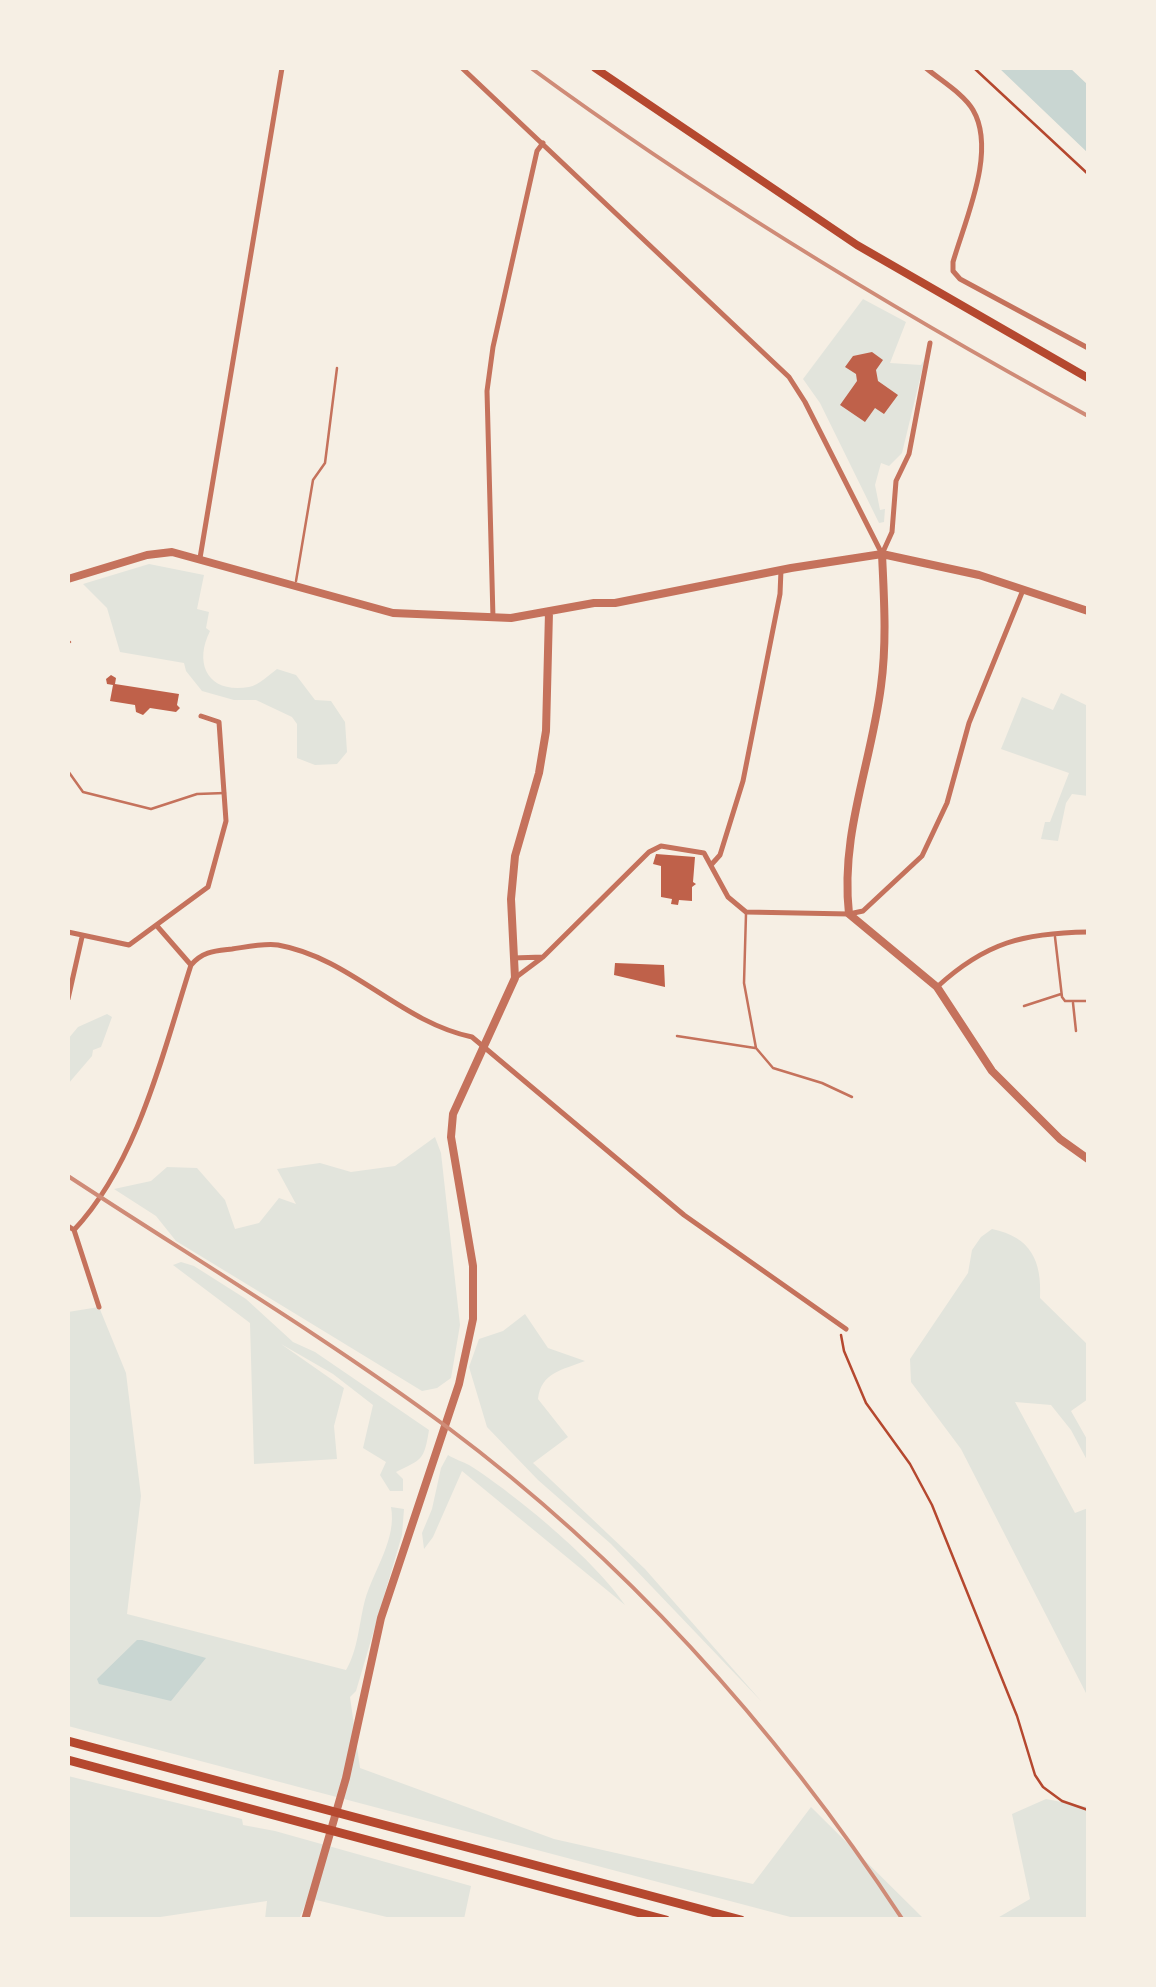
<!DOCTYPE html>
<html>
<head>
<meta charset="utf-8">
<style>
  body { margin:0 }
  #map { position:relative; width:1156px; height:1987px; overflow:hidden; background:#f6efe4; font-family:Poppins,sans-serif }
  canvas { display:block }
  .frame { position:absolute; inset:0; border:70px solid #f6efe4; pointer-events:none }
</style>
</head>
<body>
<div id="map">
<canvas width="1156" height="1987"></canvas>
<div class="frame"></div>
</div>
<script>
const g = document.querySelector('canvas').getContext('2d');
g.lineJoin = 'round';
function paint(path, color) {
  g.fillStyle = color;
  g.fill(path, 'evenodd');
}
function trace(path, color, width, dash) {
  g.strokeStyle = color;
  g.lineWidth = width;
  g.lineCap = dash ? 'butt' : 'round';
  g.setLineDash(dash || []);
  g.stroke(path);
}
const green = new Path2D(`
  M 863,299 L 906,322 L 890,363 L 921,365 L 925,358 L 902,453 L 889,466 L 881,463 L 875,485 L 880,510 L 885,509 L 884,522 L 879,523 L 820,403 L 803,379 Z
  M 149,564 L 204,575 L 197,609 L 209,612 L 206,628 L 210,631 C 193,665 209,694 249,687 C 259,685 269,675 277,669 L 296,675 L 315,700 L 331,701 L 345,722 L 347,752 L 337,764 L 315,765 L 297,758 L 297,724 L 292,717 L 256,700 L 234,700 L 202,691 L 186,671 L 184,663 L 120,652 L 107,608 L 83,584 Z
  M 1061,693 L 1088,706 L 1088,796 L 1072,794 L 1066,803 L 1058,841 L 1041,839 L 1045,822 L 1050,822 L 1069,773 L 1001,749 L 1022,697 L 1053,710 Z
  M 107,1014 L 112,1017 L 101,1047 L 93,1050 L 92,1056 L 68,1084 L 68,1039 L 78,1027 Z
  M 435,1137 L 441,1153 L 460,1325 L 451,1378 L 437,1388 L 422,1391 L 176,1241 L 156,1216 L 114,1189 L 151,1181 L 167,1167 L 197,1168 L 225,1200 L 235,1229 L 259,1223 L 279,1198 L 296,1204 L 277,1169 L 320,1163 L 351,1172 L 395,1166 Z
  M 992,1229 C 1031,1237 1042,1261 1040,1298 L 1088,1345 L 1088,1399 L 1071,1411 L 1088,1441 L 1088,1462 L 1071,1430 L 1051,1405 L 1015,1402 L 1075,1513 L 1088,1508 L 1088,1697 L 961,1449 L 911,1382 L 910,1359 L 968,1273 L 972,1250 L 981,1237 Z
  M 181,1262 L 194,1266 L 246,1299 L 293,1342 L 315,1352 L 429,1430 C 424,1461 422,1459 396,1472 L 403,1479 L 403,1491 L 390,1491 L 380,1475 L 386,1462 L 363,1448 L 373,1405 L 333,1374 L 281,1344 L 344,1388 L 334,1426 L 337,1459 L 254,1464 L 250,1323 L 173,1265 Z
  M 99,1307 L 126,1373 L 141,1496 L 127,1614 L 346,1670 C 358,1650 359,1623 365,1600 C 374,1569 397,1539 391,1507 L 404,1509 L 402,1535 L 356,1691 L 350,1697 L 360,1768 L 554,1839 L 753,1884 L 811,1807 L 924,1919 L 798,1919 L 68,1726 L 68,1312 Z
  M 525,1314 L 548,1348 L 585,1361 C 563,1370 541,1372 538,1399 L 568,1437 L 533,1463 L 645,1569 L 762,1702 L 611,1544 L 538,1480 L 487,1427 L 469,1367 L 479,1339 L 503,1331 Z
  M 448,1455 C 456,1460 462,1461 469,1465 C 515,1494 596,1561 625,1605 L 462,1471 L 433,1537 L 424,1549 L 422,1533 L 432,1509 L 441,1468 Z
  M 68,1776 L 242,1819 L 243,1825 L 275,1831 L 471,1886 L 464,1919 L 395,1919 L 308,1898 L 299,1919 L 265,1919 L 267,1901 L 147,1919 L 68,1919 Z
  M 1046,1799 L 1088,1807 L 1088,1919 L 994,1920 L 1030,1899 L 1012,1814 Z`);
const water = new Path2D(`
  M 999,68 L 1070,68 L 1088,85 L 1088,153 Z
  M 137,1640 L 142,1640 L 206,1658 L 171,1701 L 99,1684 L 97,1679 Z`);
const building = new Path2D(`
  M 872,352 L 883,360 L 876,370 L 878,381 L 898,395 L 884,414 L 875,408 L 865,422 L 840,405 L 857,381 L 856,374 L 845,367 L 853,356 Z
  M 111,675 L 116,678 L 115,684 L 179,694 L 177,705 L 180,708 L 176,712 L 150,708 L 143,715 L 136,712 L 135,705 L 110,701 L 113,685 L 107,684 L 106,679 Z
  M 656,854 L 695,857 L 693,882 L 696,884 L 692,887 L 692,901 L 679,900 L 678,905 L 671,904 L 672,899 L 661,897 L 661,866 L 653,864 Z
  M 615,963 L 664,965 L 665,987 L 614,975 Z`);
const path = new Path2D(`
  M 974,68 L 1088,174
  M 841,1335 L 844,1351 L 866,1403 L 910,1464 L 932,1505 L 1017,1716 L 1035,1775 L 1043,1787 L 1062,1801 L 1088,1810`);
const service = new Path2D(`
  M 296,581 L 313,480 L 325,463 L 337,368
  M 68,643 L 70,642
  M 68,771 L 83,792 L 151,809 L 197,794 L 225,793
  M 746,914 L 744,983 L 756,1048 L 773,1068 L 822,1083 L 852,1097
  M 1055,937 L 1062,997 L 1065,1001 L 1088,1001
  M 1073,1003 L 1076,1031
  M 1024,1006 L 1061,994
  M 677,1036 L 755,1048`);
const minor = new Path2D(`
  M 462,68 L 789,377 L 805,402 L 882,554
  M 926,68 C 940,80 964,94 973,110 C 997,151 965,220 953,262 L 953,271 L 960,279 L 1088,348
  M 882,554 L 892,532 L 896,481 L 909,454 L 930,343
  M 200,558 L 282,68
  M 493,618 L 487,391 L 493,347 L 537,151 L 543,143
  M 711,865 L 720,855 L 743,781 L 780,594 L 781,570
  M 157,926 L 191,965
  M 68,932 L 129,945 L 208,887 L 226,821 L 219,722 L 201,716
  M 543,957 L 649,852 L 661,846 L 704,853 L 728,897 L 746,912 L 849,914 L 863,911 L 922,856 L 947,803 L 969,723 L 1023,590
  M 513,958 L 543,957 L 515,978
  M 937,987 C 986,942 1024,933 1088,932
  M 68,999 L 82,937
  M 68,1226 L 74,1230 C 138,1162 163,1052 191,965 C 203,951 215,951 232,949 C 246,947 264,943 278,945 C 351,958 400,1022 472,1037 L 684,1215 L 846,1329
  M 74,1230 L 99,1307`);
const tertiary = new Path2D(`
  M 882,554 C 884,598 887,642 881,686 C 871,765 840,834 849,914 L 937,987 L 992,1071 L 1060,1139 L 1088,1159
  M 68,579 L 147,555 L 172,552 L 393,613 L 511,618 L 594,603 L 615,603 L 791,568 L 882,554 L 979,575 L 1088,611
  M 305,1920 L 346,1778 L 381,1618 L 459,1384 L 473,1319 L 473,1266 L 451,1137 L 453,1114 L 515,978 L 511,899 L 515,856 L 539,773 L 546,731 L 549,612`);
const secondary = new Path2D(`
  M 595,68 L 857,245 L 1088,378`);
const trunk = new Path2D(`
  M 68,1741 L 741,1920
  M 68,1760 L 666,1920`);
const rail = new Path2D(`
  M 531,68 C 708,198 896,311 1088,416
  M 68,1176 C 193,1258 327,1338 447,1427 C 629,1563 778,1730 903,1920`);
paint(green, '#e2e4dc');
paint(water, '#c9d6d2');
paint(building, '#bf614a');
trace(path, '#b5482f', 2.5);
trace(service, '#c5725c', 2.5);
trace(minor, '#c5725c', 5);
trace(tertiary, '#c5725c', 8);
trace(secondary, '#b5482f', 8);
trace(trunk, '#b5482f', 9);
trace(rail, '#cf8b77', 4);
</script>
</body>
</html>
